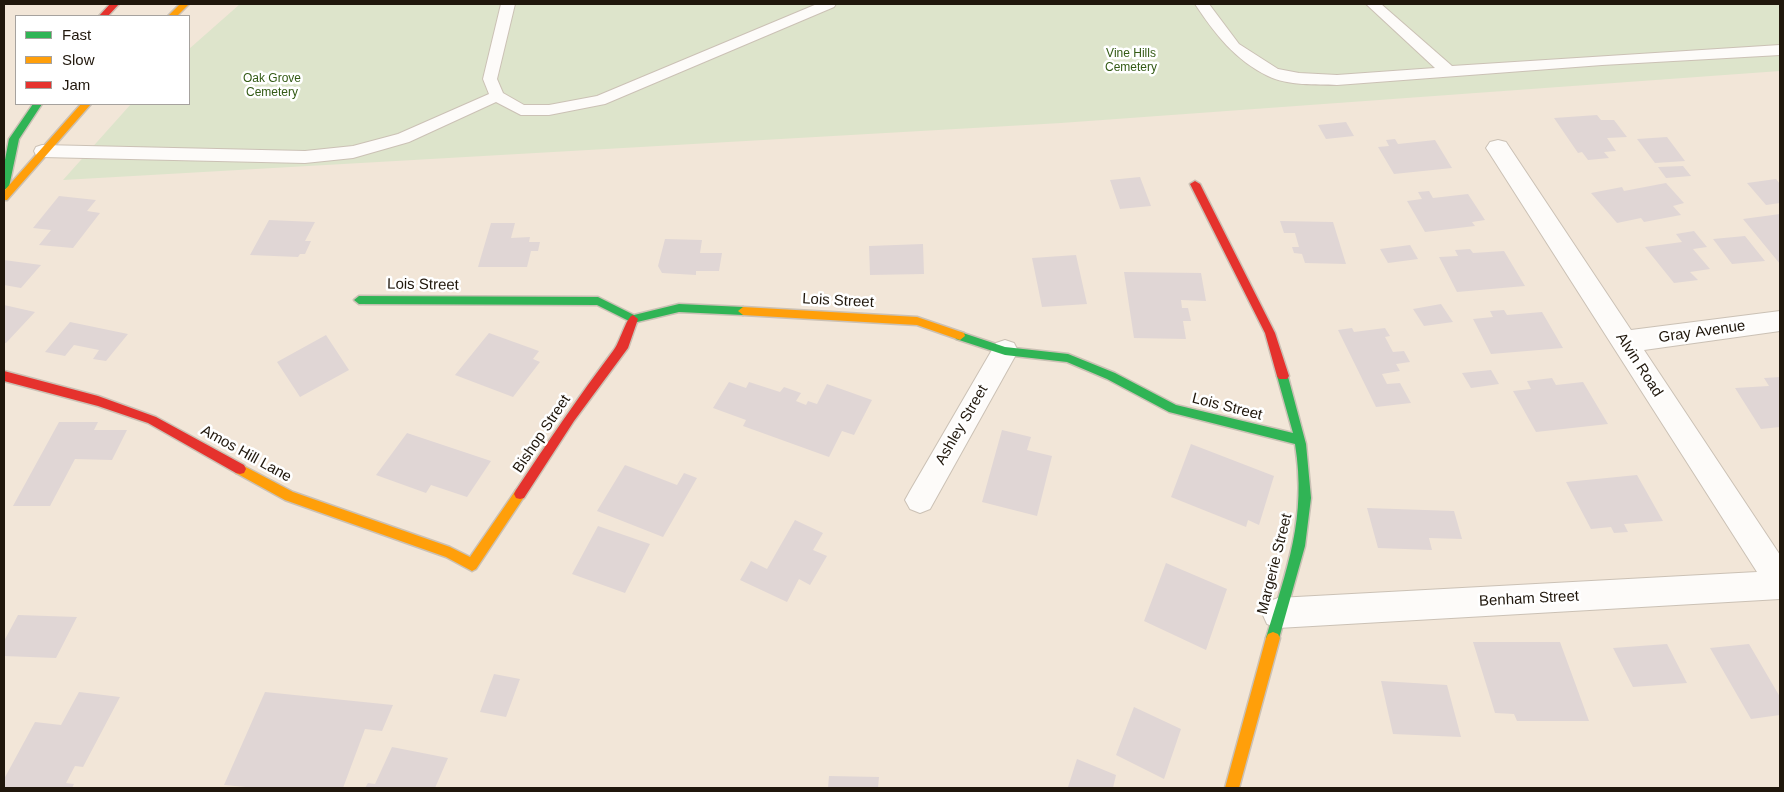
<!DOCTYPE html>
<html>
<head>
<meta charset="utf-8">
<style>
  body { margin:0 }
  #map { position:relative; width:1784px; height:792px; overflow:hidden; background:#f2e6d8; font-family:Helvetica,sans-serif }
  canvas { display:block }
  .frame { position:absolute; inset:0; border:5px solid #20170c; pointer-events:none }
  .legend { position:absolute; left:15px; top:15px; width:175px; height:90px; box-sizing:border-box; background:#fff; border:1px solid #a6a29e; margin:0; padding:6px 9px; list-style:none; font-size:15px; color:#20170c }
  .legend li { display:flex; align-items:center; gap:10px; height:25px }
  .legend b { width:25px; border:1px solid #a6a29e }
</style>
</head>
<body>
<div id="map">
<canvas width="1784" height="792"></canvas>
<div class="frame"></div>
<ul class="legend">
<li><b style="height:6px;background:#30b455"></b>Fast</li>
<li><b style="height:6px;background:#ff9f0a"></b>Slow</li>
<li><b style="height:6px;background:#e5322d"></b>Jam</li>
</ul>
</div>
<script>
const g = document.querySelector('canvas').getContext('2d');
g.lineJoin = 'round';
function paint(path, color) {
  g.fillStyle = color;
  g.fill(path, 'evenodd');
}
function trace(path, color, width, dash) {
  g.strokeStyle = color;
  g.lineWidth = width;
  g.lineCap = dash ? 'butt' : 'round';
  g.setLineDash(dash || []);
  g.stroke(path);
}
function drawText(font, color, halo, rows, align = 'center') {
  g.font = font + ' Helvetica,sans-serif';
  g.lineWidth = 5;
  g.setLineDash([]);
  g.textBaseline = 'middle';
  g.strokeStyle = halo;
  g.fillStyle = color;
  for (const [text, x, y, turn = 0] of rows) {
    g.save();
    g.translate(x, y);
    g.rotate((+turn || 0) * Math.PI / 180);
    g.textAlign = isNaN(turn) ? turn : align;
    if (halo) g.strokeText(text, 0, 0);
    g.fillText(text, 0, 0);
    g.restore();
  }
}
const green = new Path2D(`
  M 240,4 L 1780,4 L 1780,71 L 1061,123 L 63,180 L 131,104 L 189,104 L 189,49 Z`);
const building = new Path2D(`
  M 1597,115 L 1601,120 L 1614,120 L 1627,137 L 1607,138 L 1616,151 L 1604,152 L 1609,158 L 1588,160 L 1582,152 L 1578,153 L 1554,118 Z
  M 1346,122 L 1354,136 L 1326,139 L 1318,125 Z
  M 1667,137 L 1685,161 L 1655,163 L 1637,139 Z
  M 1395,139 L 1398,144 L 1435,140 L 1452,168 L 1394,174 L 1378,147 L 1389,146 L 1386,140 Z
  M 1683,166 L 1691,176 L 1666,178 L 1658,167 Z
  M 1140,177 L 1151,206 L 1120,209 L 1110,180 Z
  M 1776,179 L 1780,184 L 1780,203 L 1766,205 L 1747,183 Z
  M 1666,183 L 1684,203 L 1673,206 L 1681,215 L 1644,222 L 1641,218 L 1617,223 L 1591,193 L 1622,187 L 1624,191 Z
  M 1429,191 L 1433,198 L 1468,194 L 1485,220 L 1472,222 L 1475,226 L 1425,232 L 1407,201 L 1422,199 L 1418,192 Z
  M 59,196 L 96,200 L 87,211 L 100,213 L 73,248 L 39,245 L 51,230 L 33,228 Z
  M 1780,214 L 1780,264 L 1743,219 Z
  M 269,220 L 315,222 L 305,241 L 311,241 L 305,254 L 300,254 L 298,257 L 250,255 Z
  M 1280,221 L 1333,222 L 1346,264 L 1305,263 L 1302,254 L 1294,253 L 1292,247 L 1299,247 L 1295,233 L 1284,233 Z
  M 491,223 L 515,223 L 511,238 L 530,237 L 529,242 L 540,242 L 538,251 L 531,251 L 527,267 L 478,267 Z
  M 1694,231 L 1707,247 L 1693,249 L 1710,269 L 1690,272 L 1698,280 L 1674,283 L 1645,247 L 1682,242 L 1676,234 Z
  M 1745,236 L 1765,261 L 1732,264 L 1713,239 Z
  M 665,239 L 702,240 L 700,253 L 722,253 L 719,271 L 696,271 L 696,275 L 662,273 L 658,266 Z
  M 923,244 L 924,274 L 870,275 L 869,246 Z
  M 1410,245 L 1418,259 L 1388,263 L 1380,249 Z
  M 1470,249 L 1473,253 L 1504,251 L 1525,286 L 1457,292 L 1439,257 L 1458,256 L 1455,250 Z
  M 1076,255 L 1087,304 L 1042,307 L 1032,258 Z
  M 4,260 L 41,265 L 21,288 L 4,285 Z
  M 1124,272 L 1201,273 L 1206,301 L 1181,300 L 1182,308 L 1188,308 L 1191,321 L 1183,321 L 1186,339 L 1134,338 Z
  M 1441,304 L 1453,322 L 1424,326 L 1413,309 Z
  M 4,305 L 35,312 L 6,343 L 4,343 Z
  M 1504,310 L 1507,315 L 1542,312 L 1563,348 L 1491,354 L 1473,319 L 1493,317 L 1490,311 Z
  M 70,322 L 128,334 L 106,361 L 93,359 L 99,350 L 74,345 L 65,356 L 45,352 Z
  M 1352,328 L 1354,332 L 1385,328 L 1390,336 L 1385,337 L 1393,352 L 1404,351 L 1410,362 L 1396,364 L 1400,371 L 1382,374 L 1387,384 L 1400,383 L 1411,403 L 1376,407 L 1338,330 Z
  M 489,333 L 539,351 L 533,359 L 540,362 L 513,397 L 455,375 Z
  M 326,335 L 349,370 L 300,397 L 277,362 Z
  M 1491,370 L 1499,384 L 1471,388 L 1462,373 Z
  M 1780,377 L 1780,427 L 1761,429 L 1735,388 L 1769,386 L 1764,378 Z
  M 1552,378 L 1556,385 L 1583,382 L 1608,424 L 1536,432 L 1513,391 L 1531,389 L 1527,381 Z
  M 729,382 L 746,388 L 749,382 L 780,392 L 784,387 L 801,393 L 796,401 L 806,405 L 808,401 L 817,404 L 827,384 L 872,400 L 854,435 L 842,431 L 829,457 L 743,426 L 746,420 L 713,408 Z
  M 59,422 L 98,422 L 94,430 L 127,430 L 112,460 L 75,459 L 50,506 L 13,506 Z
  M 1002,430 L 1031,437 L 1027,450 L 1052,456 L 1037,516 L 982,502 Z
  M 407,433 L 491,461 L 467,497 L 431,485 L 426,493 L 376,475 Z
  M 1191,444 L 1274,476 L 1259,525 L 1248,520 L 1246,527 L 1171,497 Z
  M 625,465 L 677,485 L 684,473 L 697,478 L 663,537 L 597,511 Z
  M 1637,475 L 1663,521 L 1624,524 L 1628,532 L 1614,533 L 1611,527 L 1591,529 L 1566,482 Z
  M 1367,508 L 1454,511 L 1462,539 L 1429,538 L 1432,550 L 1378,548 Z
  M 795,520 L 823,533 L 813,550 L 827,556 L 810,585 L 799,579 L 787,602 L 740,580 L 751,561 L 767,569 Z
  M 598,526 L 650,544 L 625,593 L 572,574 Z
  M 1166,563 L 1227,589 L 1206,650 L 1144,621 Z
  M 18,615 L 77,617 L 56,658 L 4,656 L 4,641 Z
  M 1473,642 L 1560,642 L 1589,721 L 1517,721 L 1514,714 L 1495,713 Z
  M 1667,644 L 1687,683 L 1633,687 L 1613,648 Z
  M 1749,644 L 1780,697 L 1780,715 L 1751,719 L 1710,648 Z
  M 494,674 L 520,679 L 506,717 L 480,712 Z
  M 1381,681 L 1447,685 L 1461,737 L 1393,734 Z
  M 79,692 L 120,697 L 83,767 L 75,766 L 66,783 L 74,784 L 72,788 L 4,788 L 4,779 L 35,722 L 61,725 Z
  M 265,692 L 393,705 L 382,731 L 365,729 L 343,788 L 257,788 L 224,785 Z
  M 1134,707 L 1181,729 L 1164,779 L 1116,755 Z
  M 392,747 L 448,758 L 435,788 L 365,788 L 368,783 L 375,784 Z
  M 1077,759 L 1116,775 L 1113,788 L 1068,787 Z
  M 829,776 L 879,777 L 878,788 L 828,788 Z`);
const lane = new Path2D(`
  M 501,4 L 515,4 L 497,79 L 503,93 L 524,105 L 549,105 L 597,96 L 817,4 L 836,4 L 834,7 L 605,104 L 549,115 L 521,115 L 496,102 L 409,142 L 353,158 L 305,163 L 42,157 L 36,155 L 34,151 L 36,147 L 42,145 L 305,151 L 353,146 L 398,134 L 489,94 L 483,79 Z
  M 1195,4 L 1209,4 L 1239,44 L 1278,69 L 1299,73 L 1337,75 L 1435,68 L 1366,4 L 1381,4 L 1452,66 L 1780,45 L 1780,55 L 1602,65 L 1337,85 C 1316,84 1288,86 1268,76 C 1235,60 1215,34 1195,4 Z`);
const street = new Path2D(`
  M 1498,140 L 1506,142 L 1631,330 L 1780,311 L 1780,331 L 1644,350 L 1780,555 L 1780,599 L 1278,628 L 1267,624 L 1262,613 L 1267,602 L 1278,598 L 1757,572 L 1490,154 L 1486,148 L 1490,142 Z
  M 1005,340 L 1014,343 L 1018,351 L 930,509 L 920,513 L 910,509 L 905,500 L 910,491 L 996,343 Z`);
const fast = new Path2D(`
  M 33,104 L 42,104 L 19,139 L 9,187 L 4,190 L 4,165 L 9,139 Z
  M 359,296 L 598,297 L 634,315 L 679,304 L 743,307 L 748,311 L 743,315 L 679,312 L 633,323 L 597,305 L 359,304 L 354,300 Z
  M 960,332 L 1005,347 L 1068,354 L 1115,373 L 1176,405 L 1293,433 L 1277,376 L 1279,373 L 1287,373 L 1306,444 L 1311,498 L 1305,546 L 1278,642 L 1273,644 L 1268,642 L 1266,638 C 1287,568 1307,518 1295,444 L 1169,412 L 1107,379 L 1067,362 L 1005,355 L 956,339 L 955,336 L 956,333 Z`);
const slow = new Path2D(`
  M 180,4 L 189,4 L 177,16 L 168,16 Z
  M 81,104 L 91,104 L 7,200 L 4,200 L 4,191 Z
  M 743,307 L 917,317 L 964,333 L 965,336 L 960,340 L 917,325 L 743,315 L 738,311 Z
  M 240,464 L 293,492 L 450,547 L 470,557 L 516,490 L 520,489 L 524,490 L 526,494 L 476,569 L 472,571 L 446,557 L 285,500 L 236,473 L 234,469 L 236,465 Z
  M 1273,632 L 1278,634 L 1280,638 L 1239,788 L 1225,788 L 1266,638 L 1268,634 Z`);
const jam = new Path2D(`
  M 110,4 L 119,4 L 108,16 L 99,16 Z
  M 1195,181 L 1200,184 L 1275,333 L 1289,376 L 1287,379 L 1279,379 L 1277,376 L 1265,333 L 1190,184 Z
  M 633,315 L 638,319 L 628,348 L 574,421 L 524,498 L 520,499 L 516,498 L 514,494 L 516,490 C 547,443 579,396 613,351 C 620,343 626,317 633,315 Z
  M 4,371 L 98,396 L 156,417 L 244,465 L 246,469 L 244,473 L 240,474 L 236,473 L 148,423 L 98,406 L 4,381 Z`);
const farParknames = [
  ["Vine Hills",1131,54],
  ["Cemetery",1131,68],
  ["Oak Grove",272,79],
  ["Cemetery",272,93]
];
const streetNames = [
  ["Lois Street",423,285,1],
  ["Lois Street",838,301,3],
  ["Gray Avenue",1702,332,-8],
  ["Alvin Road",1639,365,57],
  ["Lois Street",1227,407,14],
  ["Ashley Street",962,425,-60],
  ["Bishop Street",542,434,-56],
  ["Amos Hill Lane",246,454,29],
  ["Margerie Street",1275,564,-76],
  ["Benham Street",1529,599,-3]
];
paint(green, '#dde4cb');
paint(building, '#e0d6d5');
trace(lane, '#cbc1b5', 2);
trace(street, '#cbc1b5', 2);
trace(fast, '#cbc1b5', 3);
trace(slow, '#cbc1b5', 3);
trace(jam, '#cbc1b5', 3);
paint(lane, '#fdfbf9');
paint(street, '#fdfbf9');
paint(fast, '#30b455');
paint(slow, '#ff9f0a');
paint(jam, '#e5322d');
drawText('12px', '#335a15', '#fff', farParknames);
drawText('15px', '#20170c', '#fff', streetNames);
</script>
</body>
</html>
